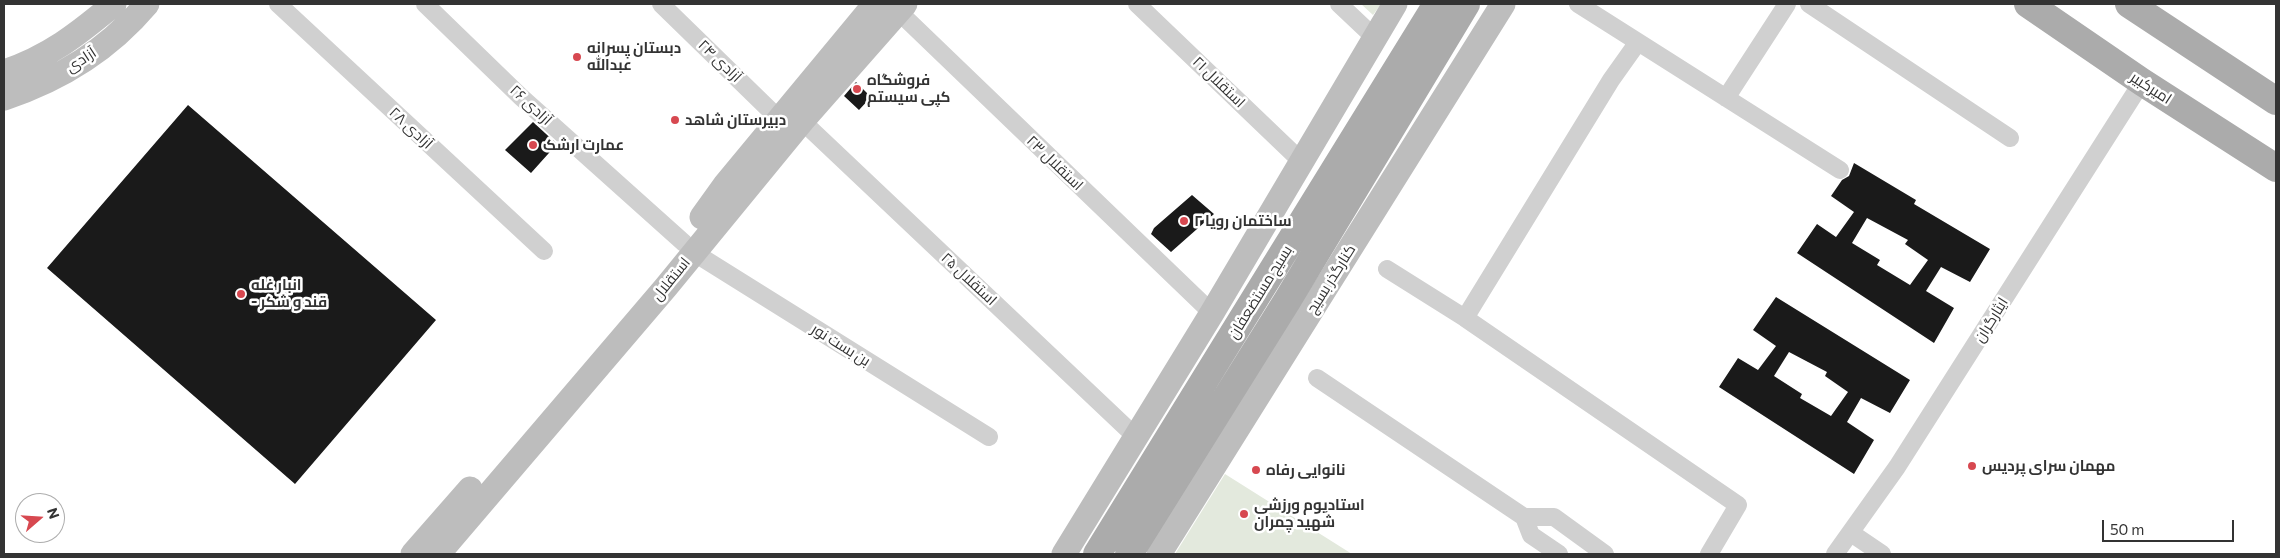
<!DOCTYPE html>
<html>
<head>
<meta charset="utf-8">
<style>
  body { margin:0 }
  #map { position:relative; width:2280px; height:558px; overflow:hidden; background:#fff; font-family:Commissioner,sans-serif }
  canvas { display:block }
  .frame { position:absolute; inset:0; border:5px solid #333; pointer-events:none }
  .north { position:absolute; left:15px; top:493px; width:50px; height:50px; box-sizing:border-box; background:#fff; border:1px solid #adadad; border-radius:50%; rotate:71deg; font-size:14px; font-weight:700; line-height:20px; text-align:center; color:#333 }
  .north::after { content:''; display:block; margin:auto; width:18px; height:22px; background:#d74850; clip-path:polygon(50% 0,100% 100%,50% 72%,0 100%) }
  .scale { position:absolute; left:2102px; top:520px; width:132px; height:22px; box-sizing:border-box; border:2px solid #333; border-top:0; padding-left:6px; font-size:15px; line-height:18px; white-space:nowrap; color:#333; -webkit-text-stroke:4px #fff; paint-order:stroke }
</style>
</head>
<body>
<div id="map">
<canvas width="2280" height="558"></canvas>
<div class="frame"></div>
<div class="north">N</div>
<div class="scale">50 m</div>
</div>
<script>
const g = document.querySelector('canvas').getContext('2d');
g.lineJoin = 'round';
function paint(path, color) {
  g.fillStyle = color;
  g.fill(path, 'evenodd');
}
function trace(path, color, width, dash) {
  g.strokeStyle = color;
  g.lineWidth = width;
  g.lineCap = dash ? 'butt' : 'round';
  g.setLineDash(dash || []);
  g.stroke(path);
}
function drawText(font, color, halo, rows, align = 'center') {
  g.font = font + ' Commissioner,Cairo,sans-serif';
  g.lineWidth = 5;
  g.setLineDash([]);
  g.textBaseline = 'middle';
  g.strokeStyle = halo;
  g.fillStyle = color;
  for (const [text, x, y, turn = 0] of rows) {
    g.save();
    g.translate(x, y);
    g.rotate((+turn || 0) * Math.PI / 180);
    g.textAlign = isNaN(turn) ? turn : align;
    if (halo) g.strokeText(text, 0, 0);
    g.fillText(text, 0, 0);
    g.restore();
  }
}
const green = new Path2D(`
  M 1361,4 L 1381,4 L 1373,15 Z
  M 1225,474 L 1352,554 L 1175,554 Z`);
const building = new Path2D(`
  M 856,82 L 871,97 L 859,110 L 844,96 Z
  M 188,105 L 436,320 L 295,484 L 47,268 Z
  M 533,122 L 557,144 L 531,173 L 505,150 Z
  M 1854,163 L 1916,200 L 1914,204 L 1990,249 L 1970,282 L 1941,267 L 1926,291 L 1954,308 L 1934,343 L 1797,253 L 1817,224 L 1836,237 L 1854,212 L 1831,196 L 1842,180 L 1849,176 ZM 1867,218 L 1908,240 L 1905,244 L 1928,260 L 1910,285 L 1877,265 L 1880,260 L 1852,243 Z
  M 1192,195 L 1214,214 L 1171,252 L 1151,234 L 1154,228 Z
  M 1776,297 L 1910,380 L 1890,413 L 1861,398 L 1847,422 L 1874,440 L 1854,474 L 1719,387 L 1738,358 L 1758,370 L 1776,346 L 1753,330 ZM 1789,352 L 1827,372 L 1825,376 L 1848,392 L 1831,416 L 1800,398 L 1802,394 L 1774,376 Z`);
const street = new Path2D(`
  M 278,4 L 544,251
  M 425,4 L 521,97 L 684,243
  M 661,4 L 779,119
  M 1137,4 L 1301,161
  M 1339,4 L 1375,38
  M 1578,4 L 1840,170
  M 1809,4 L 2010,138
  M 899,12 L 1212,313
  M 1726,98 L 1787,4
  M 802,121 L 1136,437
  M 693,252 L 989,437
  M 1387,269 L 1465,318 L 1738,505 L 1709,554
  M 1465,318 L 1611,80 L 1638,42
  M 1317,378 L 1524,517 L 1554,517 L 1605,554
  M 1524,517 L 1531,535 L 1559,554
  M 1851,533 L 1882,554
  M 1835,554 L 1897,467 L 2142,82`);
const secondary = new Path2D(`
  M 4,72 C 49,57 78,34 114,4
  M 4,98 C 59,80 109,49 147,4
  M 702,217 L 725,185 L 875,4
  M 413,554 L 470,489
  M 438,554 L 666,287 L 802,121 L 905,4
  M 1064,554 L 1212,313 L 1395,4
  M 1159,554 L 1503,4`);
const primary = new Path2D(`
  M 2028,4 L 2142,82 L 2276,168
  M 2129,4 L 2276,101
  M 1097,554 L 1437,4
  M 1129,554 L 1287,301 L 1466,4`);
const markers = [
  [577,57,5,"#d74850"],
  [857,89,5,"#d74850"],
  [675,120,5,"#d74850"],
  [533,145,5,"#d74850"],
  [1184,221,5,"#d74850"],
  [241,294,5,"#d74850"],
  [1972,466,5,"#d74850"],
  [1256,470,5,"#d74850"],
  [1244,514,5,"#d74850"]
];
const poiNames = [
  ["دبستان پسرانه",587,48],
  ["عبدالله",587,65],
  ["فروشگاه",867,80],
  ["کپی سیستم",867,97],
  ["دبیرستان شاهد",685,120],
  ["عمارت ارشک",543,145],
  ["ساختمان رویا ۲",1194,221],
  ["انبار غله",251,285],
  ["- قند و شکر",251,302],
  ["مهمان سرای پردیس",1982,466],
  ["نانوایی رفاه",1266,470],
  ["استادیوم ورزشی",1254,505],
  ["شهید چمران",1254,522]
];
const streetNames = [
  ["آزادی",81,60,-33],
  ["آزادی ۲۴",720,61,44],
  ["استقلال ۲۱",1219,82,44],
  ["امیرکبیر",2151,88,33],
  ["آزادی ۲۶",531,105,43],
  ["آزادی ۲۸",411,128,43],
  ["استقلال ۲۳",1055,163,44],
  ["استقلال",671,279,-51],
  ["استقلال ۲۵",969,279,43],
  ["کنارگذر بسیج",1331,279,-58],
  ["بسیج مستضعفان",1260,292,-58],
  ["ایثارگران",1991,320,-58],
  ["بن بست نور",841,345,32]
];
paint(green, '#e3e9dd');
paint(building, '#1a1a1a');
trace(street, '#d0d0d0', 18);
trace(secondary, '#bdbdbd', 25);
trace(primary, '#ababab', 28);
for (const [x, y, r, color] of markers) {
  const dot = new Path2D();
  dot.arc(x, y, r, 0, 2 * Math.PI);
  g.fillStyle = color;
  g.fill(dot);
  trace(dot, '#fff', 2);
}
drawText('bold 15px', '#333', '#fff', poiNames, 'left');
drawText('15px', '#333', '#fff', streetNames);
</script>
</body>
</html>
